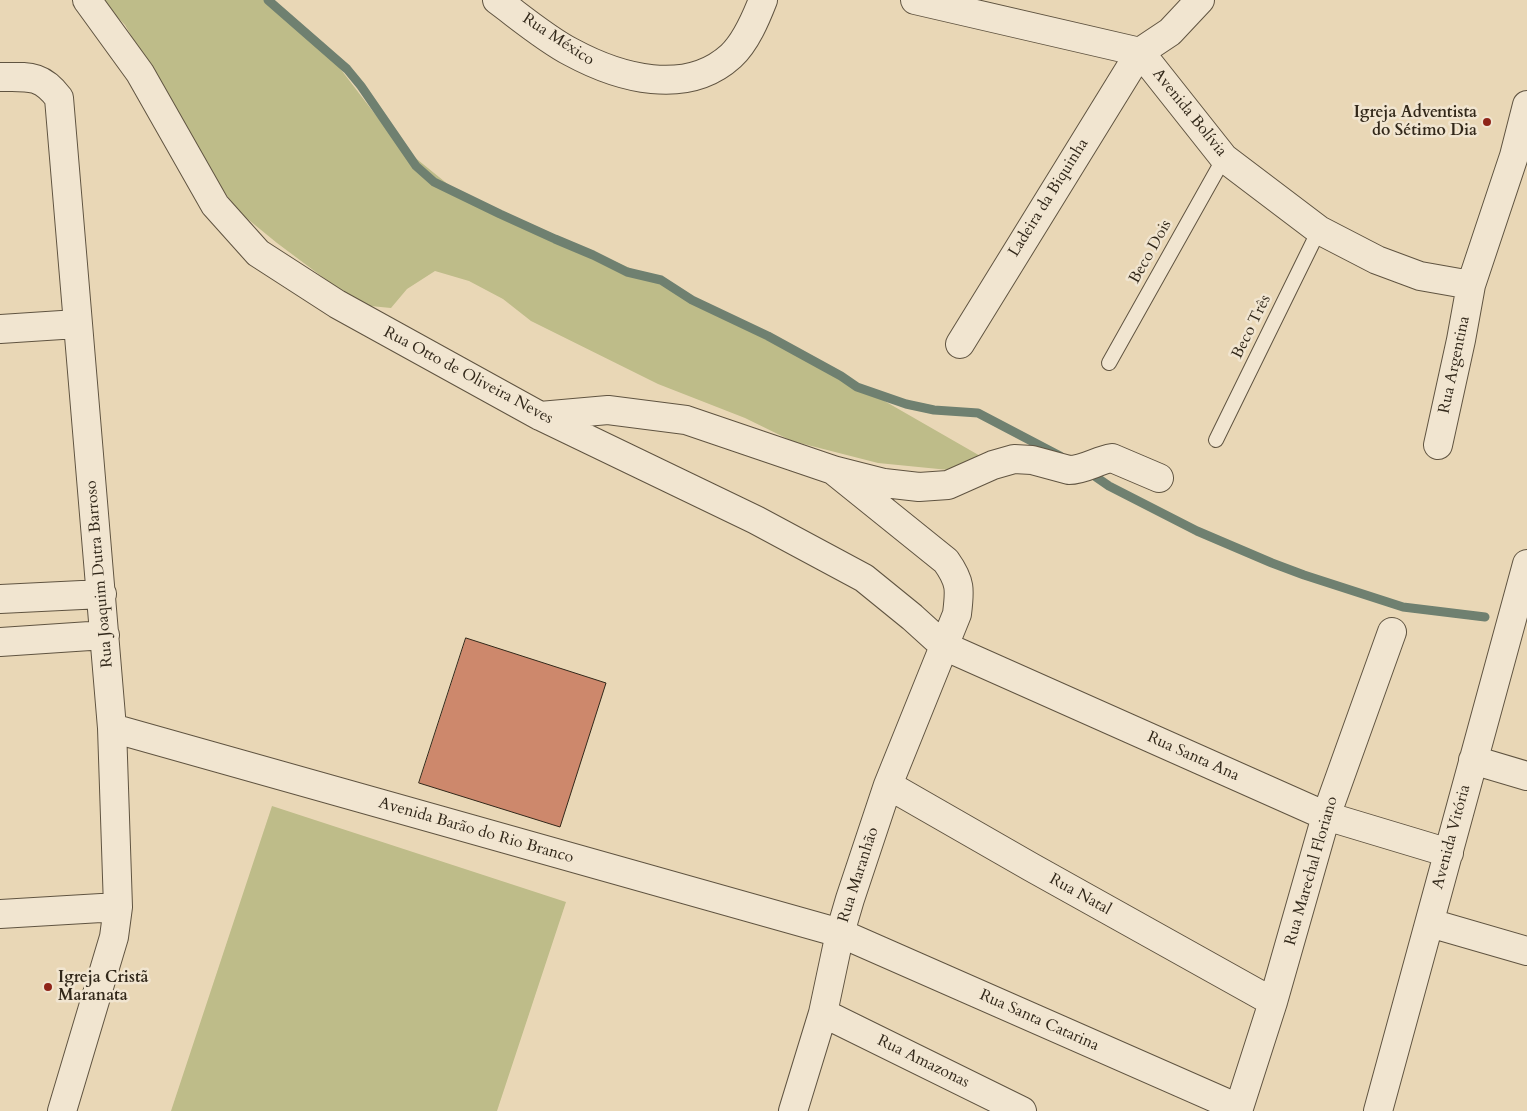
<!DOCTYPE html>
<html>
<head>
<meta charset="utf-8">
<style>
  body { margin:0 }
  canvas { display:block; background:#e9d7b6 }
</style>
</head>
<body>
<canvas width="1527" height="1111"></canvas>
<script>
const g = document.querySelector('canvas').getContext('2d');
g.lineJoin = 'round';
function paint(path, color) {
  g.fillStyle = color;
  g.fill(path, 'evenodd');
}
function trace(path, color, width, dash) {
  g.strokeStyle = color;
  g.lineWidth = width;
  g.lineCap = dash ? 'butt' : 'round';
  g.setLineDash(dash || []);
  g.stroke(path);
}
function drawText(font, color, halo, rows, align = 'center') {
  g.font = font + ' Cardo,serif';
  g.lineWidth = 5;
  g.setLineDash([]);
  g.textBaseline = 'middle';
  g.strokeStyle = halo;
  g.fillStyle = color;
  for (const [text, x, y, turn = 0] of rows) {
    g.save();
    g.translate(x, y);
    g.rotate((+turn || 0) * Math.PI / 180);
    g.textAlign = isNaN(turn) ? turn : align;
    if (halo) g.strokeText(text, 0, 0);
    g.fillText(text, 0, 0);
    g.restore();
  }
}
const green = new Path2D(`
  M 101,0 L 273,0 L 339,67 L 397,143 L 455,190 L 661,282 L 881,399 L 982,457 L 969,472 L 878,463 L 792,441 L 745,418 L 658,384 L 531,321 L 503,299 L 469,281 L 435,271 L 407,289 L 391,308 L 360,305 L 277,243 L 239,212 L 209,171 L 125,25 Z
  M 272,806 L 566,902 L 497,1111 L 171,1111 Z`);
const stream = new Path2D(`
  M 268,0 L 347,69 L 361,86 L 416,166 L 434,182 L 500,214 L 555,239 L 593,255 L 627,272 L 661,280 L 692,300 L 768,336 L 841,376 L 857,387 L 906,404 L 934,410 L 978,413 L 1060,456
  M 1096,477 L 1109,486 L 1197,531 L 1272,563 L 1304,575 L 1403,607 L 1485,617`);
const building = new Path2D(`
  M 466,638 L 606,683 L 560,827 L 419,783 Z`);
const service = new Path2D(`
  M 1109,363 L 1224,158
  M 1216,440 L 1319,230`);
const minor = new Path2D(`
  M 87,0 L 140,73 L 215,205 L 258,253 L 337,304 L 540,416 L 756,520 L 864,578 L 912,617 L 944,646 L 1326,816 L 1449,853
  M 497,0 C 520,17 546,39 571,52 C 619,78 686,97 731,56 C 746,42 756,18 763,0
  M 915,0 L 1140,52 L 1224,158 L 1319,230 L 1377,260 L 1420,276 L 1471,285
  M 0,77 C 28,77 41,74 59,98 L 112,728 L 118,907 L 114,937 L 62,1111
  M 0,329 L 77,324
  M 960,344 L 1140,52 L 1170,32 L 1200,0
  M 540,416 L 608,410 L 686,420 L 833,470 L 884,483 L 919,487 L 948,485 L 993,465 L 1014,459 L 1032,460 L 1069,470 C 1084,470 1098,460 1112,458 L 1159,478
  M 1438,445 L 1461,340 L 1471,285 L 1514,156 L 1527,105
  M 0,599 L 102,594
  M 0,642 L 105,635
  M 112,728 L 840,933 L 1238,1108
  M 1473,760 L 1527,776
  M 888,785 L 1031,867 L 1273,1002
  M 0,914 L 118,907
  M 1430,923 L 1527,951
  M 823,1013 L 1022,1111
  M 793,1111 L 823,1013 L 840,933 L 850,899 L 888,785 L 957,614 C 960,590 961,582 946,561 L 833,470
  M 1238,1111 L 1273,1002 L 1326,816 L 1392,632
  M 1378,1111 L 1527,564`);
const markers = [
  [1487,122,5,"#8f2418"],
  [48,987,5,"#8f2418"]
];
const streetNames = [
  ["Rua México",558,40,33],
  ["Avenida Bolívia",1189,113,51],
  ["Ladeira da Biquinha",1049,198,-58],
  ["Beco Dois",1151,252,-61],
  ["Beco Três",1252,327,-64],
  ["Rua Argentina",1455,365,-78],
  ["Rua Otto de Oliveira Neves",468,376,28],
  ["Rua Joaquim Dutra Barroso",100,574,-95],
  ["Rua Santa Ana",1193,757,24],
  ["Avenida Barão do Rio Branco",476,831,16],
  ["Avenida Vitória",1452,837,-75],
  ["Rua Marechal Floriano",1312,871,-74],
  ["Rua Maranhão",859,875,-72],
  ["Rua Natal",1080,895,29],
  ["Rua Santa Catarina",1039,1021,24],
  ["Rua Amazonas",923,1062,26]
];
const poiNames = [
  ["Igreja Adventista",1477,113],
  ["do Sétimo Dia",1477,131],
  ["Igreja Cristã",58,978,"left"],
  ["Maranata",58,996,"left"]
];
paint(green, '#bebc89');
trace(stream, '#6f8070', 9);
paint(building, '#cd886c');
trace(building, '#32281a', 1);
trace(service, '#605441', 16);
trace(minor, '#605441', 30);
trace(service, '#f1e5d0', 14);
trace(minor, '#f1e5d0', 28);
for (const [x, y, r, color] of markers) {
  const dot = new Path2D();
  dot.arc(x, y, r, 0, 2 * Math.PI);
  g.fillStyle = color;
  g.fill(dot);
  trace(dot, '#f1e5d0', 2);
}
drawText('16px', '#32281a', '#f1e5d0', streetNames);
drawText('bold 16px', '#32281a', '#f1e5d0', poiNames, 'right');
</script>
</body>
</html>
